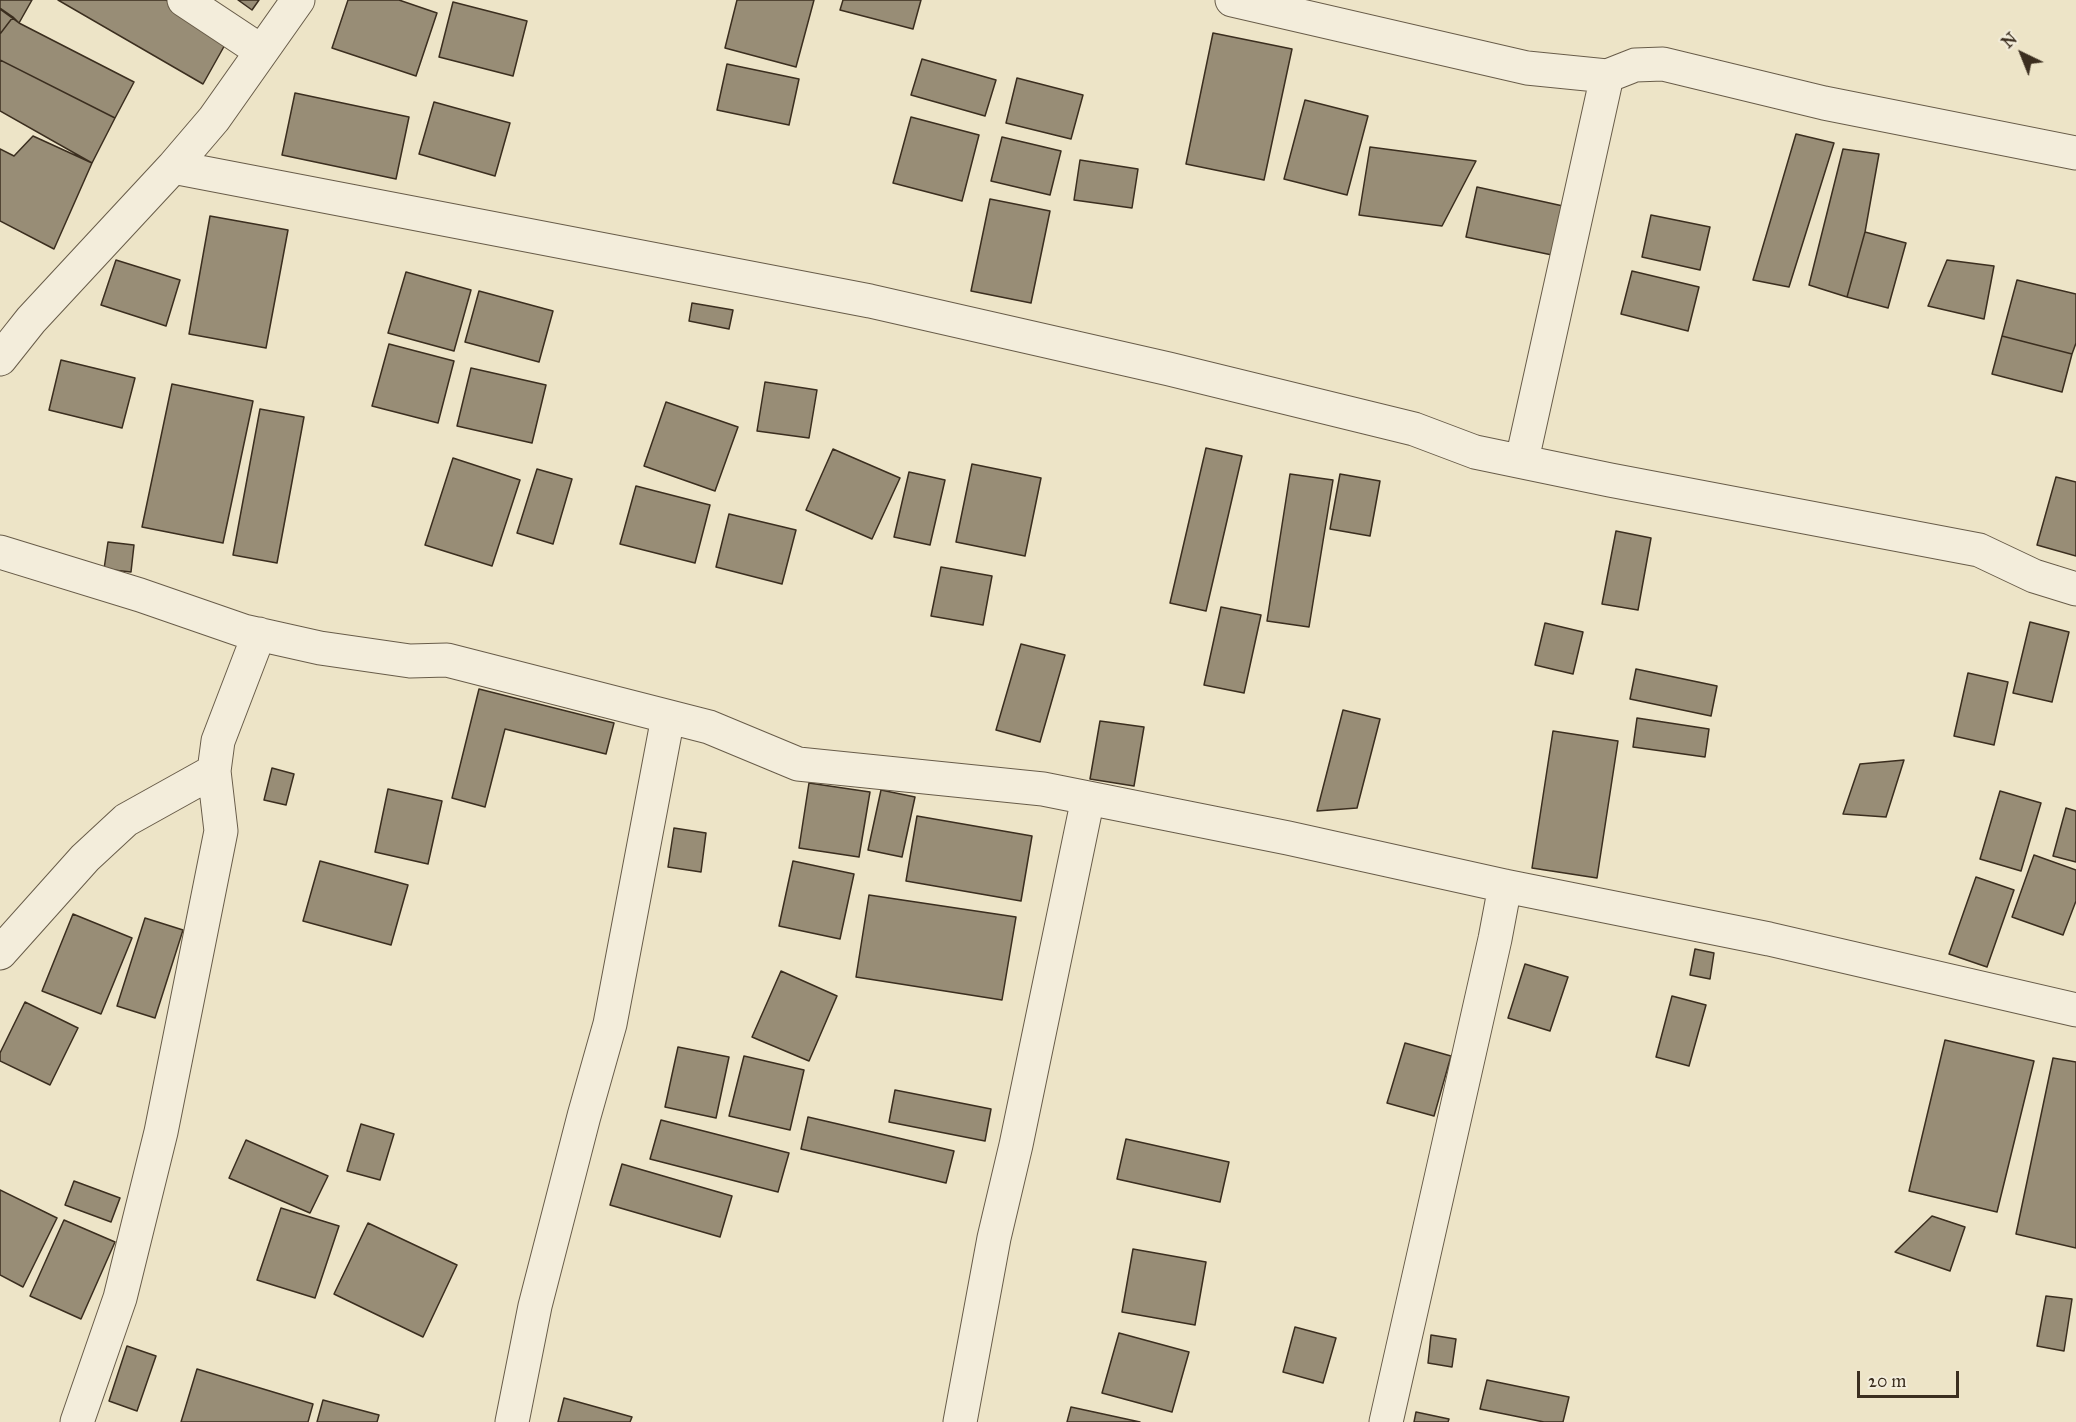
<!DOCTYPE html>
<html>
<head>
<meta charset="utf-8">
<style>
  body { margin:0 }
  #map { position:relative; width:2076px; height:1422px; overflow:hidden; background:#ede4c7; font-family:"IM FELL Great Primer",serif }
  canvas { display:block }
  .north { position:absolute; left:1992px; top:24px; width:60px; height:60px; -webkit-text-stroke:4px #f3eddb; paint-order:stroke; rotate:317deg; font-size:16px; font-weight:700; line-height:24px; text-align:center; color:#3b2e1f }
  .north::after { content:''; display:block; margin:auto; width:21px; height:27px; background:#3b2e1f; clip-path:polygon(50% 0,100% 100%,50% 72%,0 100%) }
  .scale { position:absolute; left:1857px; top:1371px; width:102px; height:27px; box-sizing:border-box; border:3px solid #3b2e1f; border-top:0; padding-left:8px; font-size:18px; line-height:21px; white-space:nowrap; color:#3b2e1f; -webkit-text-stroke:4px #f3eddb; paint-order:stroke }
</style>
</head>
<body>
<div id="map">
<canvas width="2076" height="1422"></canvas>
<div class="north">N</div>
<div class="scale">20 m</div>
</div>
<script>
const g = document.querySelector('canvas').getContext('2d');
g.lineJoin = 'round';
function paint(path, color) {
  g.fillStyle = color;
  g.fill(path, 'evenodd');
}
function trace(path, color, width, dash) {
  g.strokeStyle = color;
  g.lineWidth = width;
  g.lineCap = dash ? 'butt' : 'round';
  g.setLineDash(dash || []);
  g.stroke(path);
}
const building = new Path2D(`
  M 0,0 L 32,0 L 19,23 L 0,9 Z
  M 58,0 L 166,0 L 231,34 L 203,84 Z
  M 238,0 L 259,0 L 252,10 Z
  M 348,0 L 399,0 L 437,13 L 416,76 L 332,48 Z
  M 737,0 L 814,0 L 796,67 L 725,48 Z
  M 843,0 L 921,0 L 913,29 L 840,10 Z
  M 453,2 L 527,21 L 513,76 L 439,57 Z
  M 0,8 L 13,17 L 0,34 Z
  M 13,17 L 19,23 L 134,82 L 115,118 L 0,60 L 0,34 Z
  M 1213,33 L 1292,49 L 1264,180 L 1186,164 Z
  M 922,59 L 996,80 L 985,116 L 911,95 Z
  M 0,60 L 115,118 L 92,163 L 0,111 Z
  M 727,64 L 799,79 L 789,125 L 717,110 Z
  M 1017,78 L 1083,95 L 1071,139 L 1006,123 Z
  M 295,93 L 409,117 L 396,179 L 282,155 Z
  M 1305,100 L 1368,116 L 1347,195 L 1284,179 Z
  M 434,102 L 510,123 L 495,176 L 419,154 Z
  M 911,117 L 979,135 L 962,201 L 893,183 Z
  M 1796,134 L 1834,143 L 1789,287 L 1753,280 Z
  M 33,136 L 92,163 L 54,249 L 0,221 L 0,149 L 14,156 Z
  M 1002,137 L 1061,151 L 1050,195 L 991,181 Z
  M 1370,147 L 1476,161 L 1442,226 L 1359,215 Z
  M 1843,149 L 1879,154 L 1865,232 L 1847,297 L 1809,285 Z
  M 1080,160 L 1138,169 L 1132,208 L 1074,200 Z
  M 1477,187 L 1563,206 L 1552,255 L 1466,237 Z
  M 990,199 L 1050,211 L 1031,303 L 971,291 Z
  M 1651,215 L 1710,227 L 1700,270 L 1642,257 Z
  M 210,216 L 288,230 L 266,348 L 189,334 Z
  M 1865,232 L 1906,243 L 1888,308 L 1847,297 Z
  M 116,260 L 180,280 L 166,326 L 101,305 Z
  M 1947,260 L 1994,266 L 1984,319 L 1928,306 Z
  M 1632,271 L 1699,287 L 1688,331 L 1621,314 Z
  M 406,272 L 471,290 L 454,351 L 388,333 Z
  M 2017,280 L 2076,294 L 2076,343 L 2072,354 L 2002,336 Z
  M 479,291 L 553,311 L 539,362 L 465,342 Z
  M 692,303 L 733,310 L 729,329 L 689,321 Z
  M 2002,336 L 2072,354 L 2062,392 L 1992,374 Z
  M 389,344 L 454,361 L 438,423 L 372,406 Z
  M 61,360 L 135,378 L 122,428 L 49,410 Z
  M 471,368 L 546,385 L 532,443 L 457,426 Z
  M 765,382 L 817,390 L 809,438 L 757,431 Z
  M 172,384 L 253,401 L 223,543 L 142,527 Z
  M 666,402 L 738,427 L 715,491 L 644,466 Z
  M 260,409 L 304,417 L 277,563 L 233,555 Z
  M 1206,448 L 1242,456 L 1206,611 L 1170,603 Z
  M 833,449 L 900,478 L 872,539 L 806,510 Z
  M 453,458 L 520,480 L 492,566 L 425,545 Z
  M 972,464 L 1041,478 L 1025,556 L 956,542 Z
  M 537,469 L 572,479 L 553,544 L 517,533 Z
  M 909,472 L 945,480 L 930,545 L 894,537 Z
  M 1290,474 L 1333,480 L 1309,627 L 1267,621 Z
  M 1340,474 L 1380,481 L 1370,536 L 1330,529 Z
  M 2056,477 L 2076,482 L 2076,556 L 2037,545 Z
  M 636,486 L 710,505 L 695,563 L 620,544 Z
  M 729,514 L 796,530 L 782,584 L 716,567 Z
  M 1616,531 L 1651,538 L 1638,610 L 1602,604 Z
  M 108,542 L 134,545 L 131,572 L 104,569 Z
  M 941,567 L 992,576 L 983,625 L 931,616 Z
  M 1221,607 L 1261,615 L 1244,693 L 1204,685 Z
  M 2030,622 L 2069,632 L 2052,702 L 2013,693 Z
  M 1545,623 L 1583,632 L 1573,674 L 1535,665 Z
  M 1021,644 L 1065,655 L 1040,742 L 996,730 Z
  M 1636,669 L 1717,686 L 1711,716 L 1630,699 Z
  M 1968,673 L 2008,682 L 1994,745 L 1954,736 Z
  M 479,689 L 614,723 L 606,754 L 505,729 L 485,807 L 452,798 Z
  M 1343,710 L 1380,719 L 1357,808 L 1317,811 Z
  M 1637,718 L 1709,729 L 1705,757 L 1633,747 Z
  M 1100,721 L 1144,727 L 1134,786 L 1090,779 Z
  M 1553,731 L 1618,741 L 1597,878 L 1532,868 Z
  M 1904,760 L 1886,817 L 1843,814 L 1860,764 Z
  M 272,768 L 294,774 L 286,805 L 264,800 Z
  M 809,783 L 870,792 L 859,857 L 799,848 Z
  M 388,789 L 442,801 L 428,864 L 375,852 Z
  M 881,790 L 915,797 L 902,857 L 868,850 Z
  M 2000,791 L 2041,803 L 2021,871 L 1980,859 Z
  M 2066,808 L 2076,811 L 2076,862 L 2053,856 Z
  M 917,816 L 1032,836 L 1021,901 L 906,881 Z
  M 674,828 L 706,833 L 701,872 L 668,867 Z
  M 2034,855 L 2076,870 L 2076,901 L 2063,935 L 2012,917 Z
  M 320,861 L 408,885 L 391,945 L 303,921 Z
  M 793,861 L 854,874 L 840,939 L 779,926 Z
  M 1976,877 L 2014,890 L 1987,967 L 1949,954 Z
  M 869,895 L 1016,917 L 1002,1000 L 856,977 Z
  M 73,914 L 132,938 L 101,1014 L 42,991 Z
  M 145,918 L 183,930 L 155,1018 L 117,1006 Z
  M 1695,949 L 1714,953 L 1710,979 L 1690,975 Z
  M 1525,964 L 1568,977 L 1550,1031 L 1508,1018 Z
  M 781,971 L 837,996 L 809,1061 L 752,1037 Z
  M 1672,996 L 1706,1005 L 1689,1066 L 1656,1057 Z
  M 25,1002 L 78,1028 L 50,1085 L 0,1061 L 0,1053 Z
  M 1945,1040 L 2034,1061 L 1997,1212 L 1909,1191 Z
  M 1405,1043 L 1451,1056 L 1434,1116 L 1387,1103 Z
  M 678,1047 L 729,1057 L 716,1118 L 665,1107 Z
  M 744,1056 L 804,1070 L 790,1130 L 729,1116 Z
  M 2053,1058 L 2076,1062 L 2076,1248 L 2016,1234 Z
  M 895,1090 L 991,1109 L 985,1141 L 889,1122 Z
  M 808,1117 L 954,1151 L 946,1183 L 801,1149 Z
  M 661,1120 L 789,1153 L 778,1192 L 650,1159 Z
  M 361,1124 L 394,1134 L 380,1180 L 347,1171 Z
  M 1126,1139 L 1229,1162 L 1220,1202 L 1117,1179 Z
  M 246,1140 L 328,1176 L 310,1213 L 229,1178 Z
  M 622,1164 L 732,1196 L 720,1237 L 610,1205 Z
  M 74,1181 L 120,1198 L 111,1222 L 65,1205 Z
  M 0,1190 L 57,1218 L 23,1287 L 0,1275 Z
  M 281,1208 L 339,1226 L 315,1298 L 257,1280 Z
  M 1932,1216 L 1965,1227 L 1950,1271 L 1895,1252 Z
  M 64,1220 L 115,1242 L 81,1319 L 30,1296 Z
  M 368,1223 L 457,1265 L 423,1337 L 334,1294 Z
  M 1133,1249 L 1206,1262 L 1195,1325 L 1122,1312 Z
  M 2046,1296 L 2072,1299 L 2064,1351 L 2037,1346 Z
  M 1295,1327 L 1336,1338 L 1323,1383 L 1283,1372 Z
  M 1119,1333 L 1189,1352 L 1172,1412 L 1102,1393 Z
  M 1431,1335 L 1456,1339 L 1452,1367 L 1428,1363 Z
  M 127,1346 L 156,1356 L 137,1411 L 109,1401 Z
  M 197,1369 L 313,1404 L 308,1422 L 181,1422 Z
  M 1487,1380 L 1569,1397 L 1563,1422 L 1544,1422 L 1480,1409 Z
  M 564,1398 L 632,1417 L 630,1422 L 558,1422 Z
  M 323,1400 L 379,1415 L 377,1422 L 317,1422 Z
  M 1071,1407 L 1140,1422 L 1067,1422 Z
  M 1416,1412 L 1449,1419 L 1448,1422 L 1414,1422 Z`);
const minor = new Path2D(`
  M 184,0 L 261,51
  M 1232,0 L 1527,68 L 1607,76 L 1635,65 L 1663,64 L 1824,103 L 2076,153
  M 173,167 L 870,301 L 1169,369 L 1414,429 L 1475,452 L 1610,480 L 1979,550 L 2034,576 L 2076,589
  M 0,359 L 31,320 L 173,167 L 214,119 L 298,0
  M 1522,460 L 1607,76
  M 0,552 L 140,595 L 244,631 L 320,648 L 410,661 L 447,660 L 709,727 L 798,764 L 1043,789 L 1288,838 L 1505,886 L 1769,939 L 2076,1010
  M 0,953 L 85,858 L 126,820 L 214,771
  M 77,1422 L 120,1298 L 161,1132 L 221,831 L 214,771 L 218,741 L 259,634
  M 512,1422 L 535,1306 L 584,1116 L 610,1024 L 668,717
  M 960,1422 L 994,1238 L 1016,1145 L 1088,798
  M 1386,1422 L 1495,939 L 1505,886`);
paint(building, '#988d76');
trace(building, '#3b2e1f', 1.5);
trace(minor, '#685c49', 35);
trace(minor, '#f3eddb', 33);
</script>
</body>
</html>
